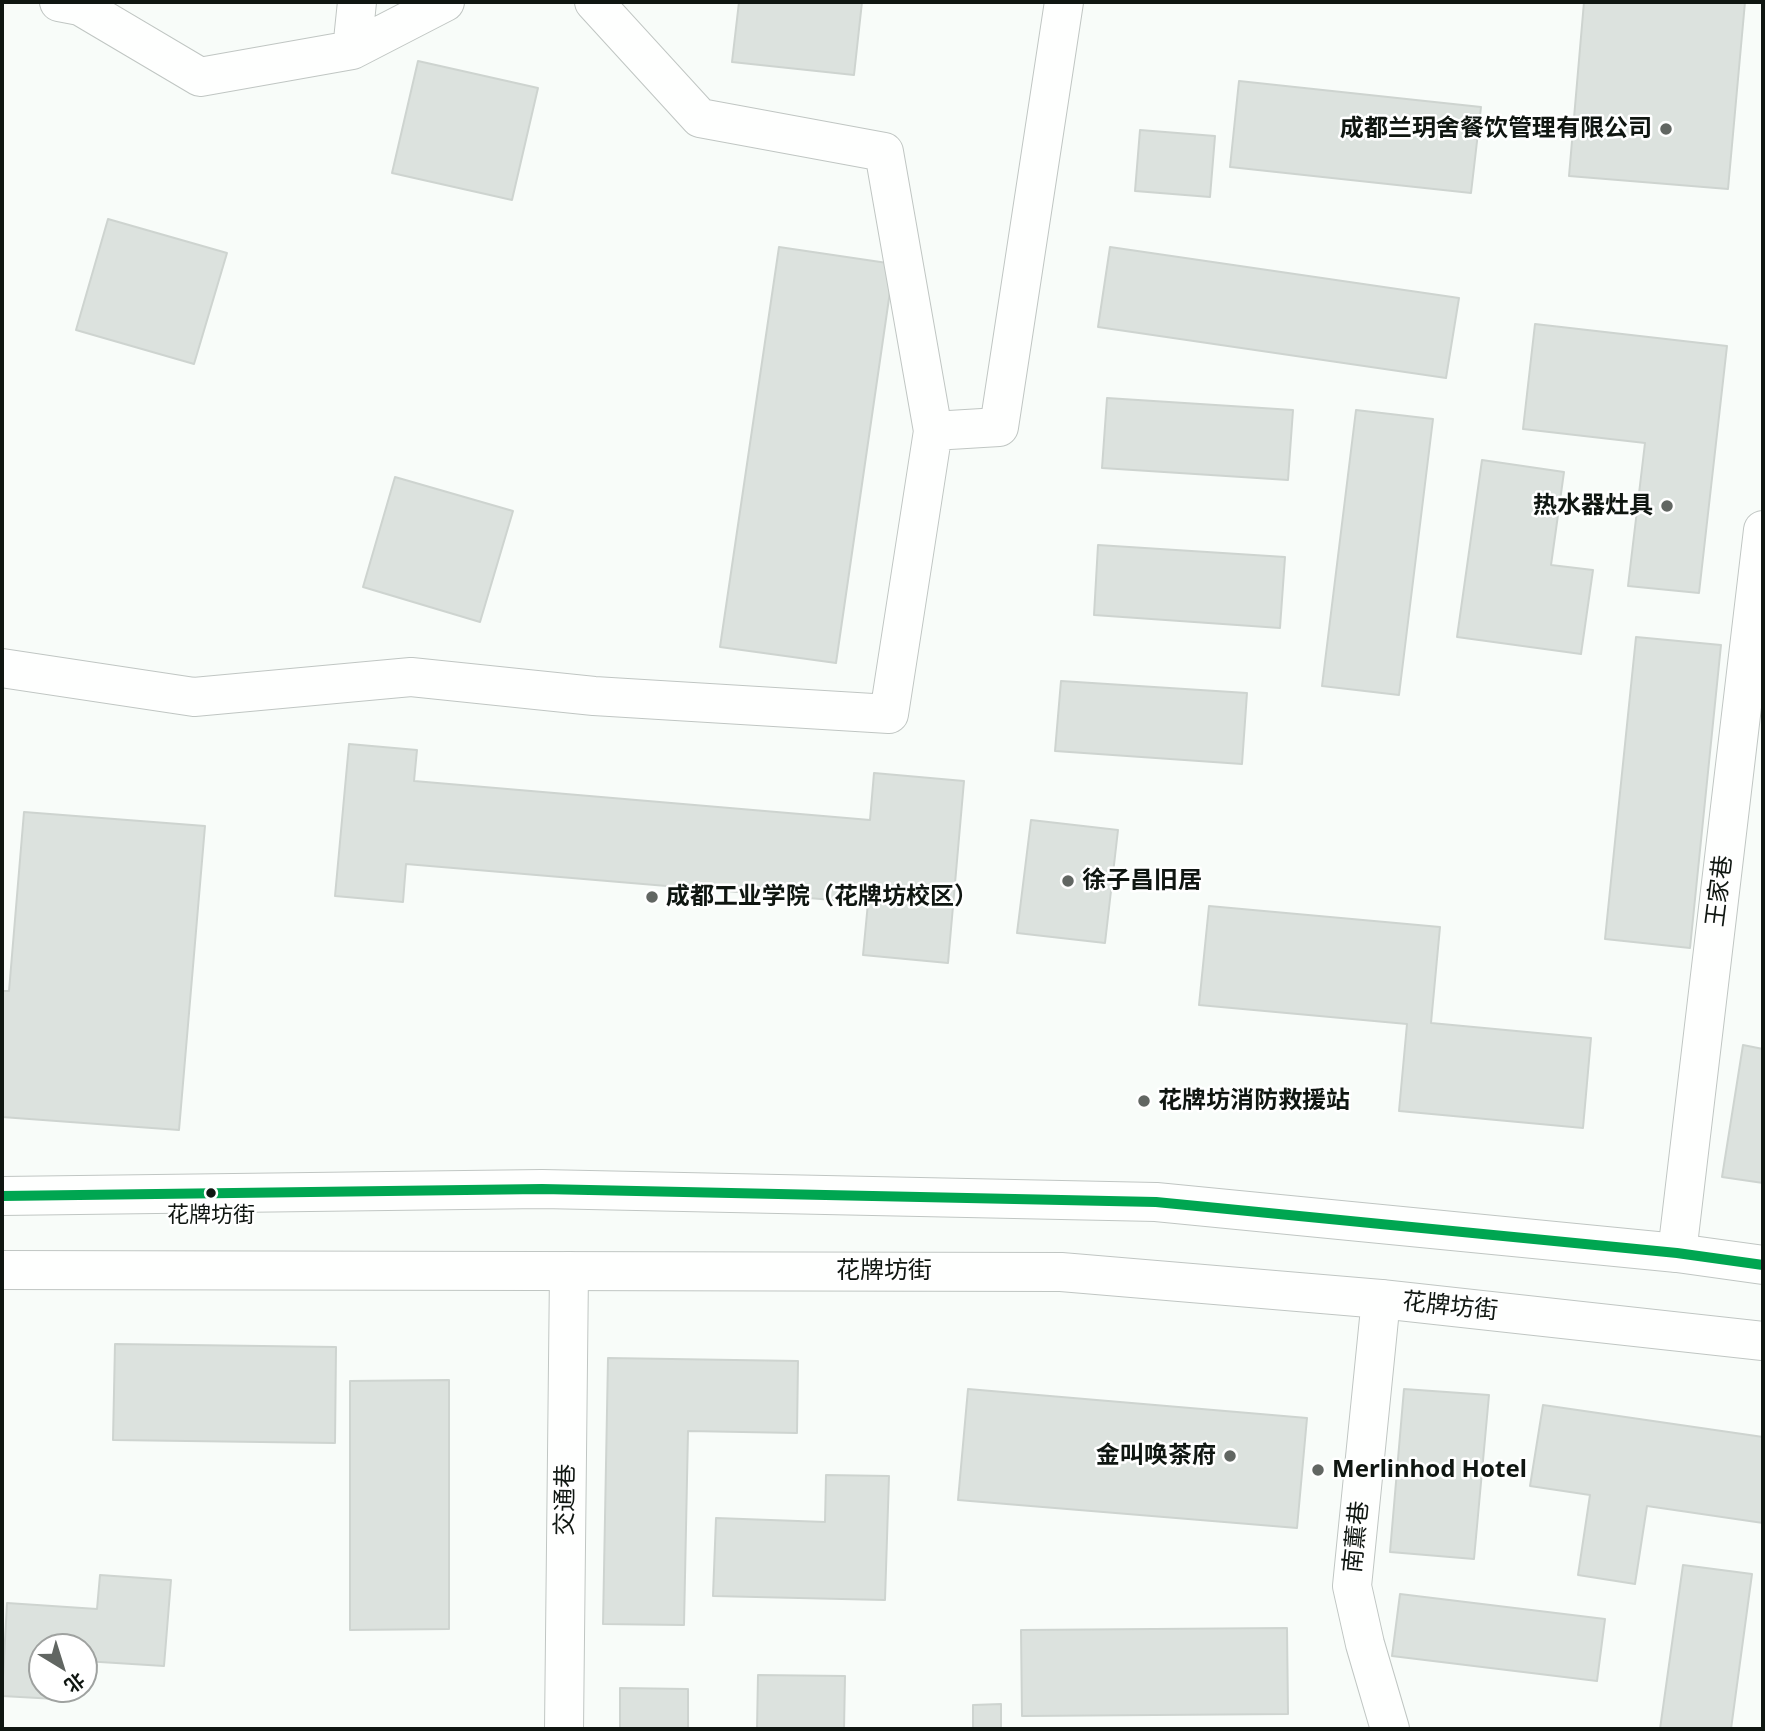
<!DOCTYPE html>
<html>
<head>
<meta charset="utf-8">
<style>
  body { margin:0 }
  #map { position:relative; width:1765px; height:1731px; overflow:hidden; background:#f8fcf9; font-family:"Noto Sans","Noto Sans SC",sans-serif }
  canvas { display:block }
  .frame { position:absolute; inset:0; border:4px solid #0f1611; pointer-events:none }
  .north { position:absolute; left:28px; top:1633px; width:70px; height:70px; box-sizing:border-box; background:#fff; border:2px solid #9fa2a0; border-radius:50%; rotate:142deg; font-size:19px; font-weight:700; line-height:28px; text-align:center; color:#0f1611 }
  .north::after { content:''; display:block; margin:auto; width:24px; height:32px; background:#616662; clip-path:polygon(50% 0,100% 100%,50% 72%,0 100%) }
</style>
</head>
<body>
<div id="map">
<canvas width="1765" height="1731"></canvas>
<div class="frame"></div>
<div class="north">北</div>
</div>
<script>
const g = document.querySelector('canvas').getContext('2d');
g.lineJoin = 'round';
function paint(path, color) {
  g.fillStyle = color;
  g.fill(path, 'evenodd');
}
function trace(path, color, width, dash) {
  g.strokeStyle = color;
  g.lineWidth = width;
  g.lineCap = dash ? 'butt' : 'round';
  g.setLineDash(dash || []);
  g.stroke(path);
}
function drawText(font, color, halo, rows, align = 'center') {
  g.font = font + ' "Noto Sans","Noto Sans SC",sans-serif';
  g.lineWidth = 5;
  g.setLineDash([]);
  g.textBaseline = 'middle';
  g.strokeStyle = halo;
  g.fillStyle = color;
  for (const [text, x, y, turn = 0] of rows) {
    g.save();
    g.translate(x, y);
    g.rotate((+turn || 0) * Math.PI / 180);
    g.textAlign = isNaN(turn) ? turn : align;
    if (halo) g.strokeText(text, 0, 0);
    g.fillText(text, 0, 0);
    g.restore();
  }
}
const building = new Path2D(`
  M 739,2 L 862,2 L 854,75 L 732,62 Z
  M 1584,2 L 1745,2 L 1728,189 L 1569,176 Z
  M 418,61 L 538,88 L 512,200 L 392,173 Z
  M 1239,81 L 1481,107 L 1471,193 L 1230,167 Z
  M 1140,130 L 1215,136 L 1210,197 L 1135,191 Z
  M 108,219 L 227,253 L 194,364 L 76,330 Z
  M 779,247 L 894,264 L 836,663 L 720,647 Z
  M 1110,247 L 1459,298 L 1446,378 L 1098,327 Z
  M 1535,324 L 1727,346 L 1699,593 L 1628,586 L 1645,443 L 1523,429 Z
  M 1107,398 L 1293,410 L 1288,480 L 1102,468 Z
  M 1356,410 L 1433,419 L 1399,695 L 1322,686 Z
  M 1482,460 L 1564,472 L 1551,565 L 1593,570 L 1581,654 L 1457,637 Z
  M 395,477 L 513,511 L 480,622 L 363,587 Z
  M 1098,545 L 1285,557 L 1280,628 L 1094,615 Z
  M 1636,637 L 1721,645 L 1690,948 L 1605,939 Z
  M 1061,681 L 1247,693 L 1242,764 L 1055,751 Z
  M 349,744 L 417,750 L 414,781 L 870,820 L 874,773 L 964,781 L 948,963 L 863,955 L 868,903 L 406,864 L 403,902 L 335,896 Z
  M 24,812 L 205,826 L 179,1130 L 2,1117 L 2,991 L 9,991 Z
  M 1031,820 L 1118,830 L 1105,943 L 1017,933 Z
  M 1209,906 L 1440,927 L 1431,1023 L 1591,1038 L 1583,1128 L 1399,1111 L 1407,1024 L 1199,1005 Z
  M 1743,1045 L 1763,1049 L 1763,1183 L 1722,1177 Z
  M 115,1344 L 336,1347 L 335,1443 L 113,1440 Z
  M 608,1358 L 798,1361 L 797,1433 L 688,1431 L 684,1625 L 603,1624 Z
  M 449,1380 L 449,1629 L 350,1630 L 350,1381 Z
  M 968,1389 L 1307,1418 L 1297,1528 L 958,1500 Z
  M 1404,1389 L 1489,1395 L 1474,1559 L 1390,1552 Z
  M 1543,1405 L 1763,1437 L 1763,1523 L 1647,1506 L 1635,1584 L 1578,1575 L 1590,1495 L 1530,1486 Z
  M 826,1475 L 889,1476 L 885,1600 L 713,1596 L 716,1518 L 825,1522 Z
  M 1683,1565 L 1752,1574 L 1731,1729 L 1660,1729 Z
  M 100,1575 L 171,1580 L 164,1666 L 84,1661 L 84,1647 L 42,1647 L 42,1689 L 57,1689 L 56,1699 L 2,1696 L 7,1603 L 97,1609 Z
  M 1400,1594 L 1605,1619 L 1597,1681 L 1392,1656 Z
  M 1287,1628 L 1288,1714 L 1022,1716 L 1021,1630 Z
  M 758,1675 L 845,1676 L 844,1729 L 757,1729 Z
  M 620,1688 L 688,1689 L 688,1729 L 620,1729 Z
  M 1001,1704 L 1001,1729 L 973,1729 L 973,1705 Z`);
const minor = new Path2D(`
  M 59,2 L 80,6 L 200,77 L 352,50 L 445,2
  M 352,50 L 357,2
  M 933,431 L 999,427 L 1064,2
  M 2,668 L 194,697 L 411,677 L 594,696 L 889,714 L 933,431 L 884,152 L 700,118 L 594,2
  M 1677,1253 L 1763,530
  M 1381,1299 L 1352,1586 L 1365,1644 L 1390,1729
  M 564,1729 L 569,1271`);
const major = new Path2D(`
  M 2,1196 L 542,1189 L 1156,1202 L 1677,1253 L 1763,1265
  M 2,1270 L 1061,1272 L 1381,1299 L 1763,1341`);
const bus1 = new Path2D(`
  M 2,1196 L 542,1189 L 1156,1202 L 1677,1253 L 1763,1265`);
const markers = [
  [1666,129,7,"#616662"],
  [1667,506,7,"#616662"],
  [1068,881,7,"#616662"],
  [652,897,7,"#616662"],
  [1144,1101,7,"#616662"],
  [211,1193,6,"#0f1611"],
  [1230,1456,7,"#616662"],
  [1318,1470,7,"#616662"]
];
const busNames = [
  ["花牌坊街",211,1216]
];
const poiNames = [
  ["成都兰玥舍餐饮管理有限公司",1652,129,"right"],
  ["热水器灶具",1653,506,"right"],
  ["徐子昌旧居",1082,881],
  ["成都工业学院（花牌坊校区）",666,897],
  ["花牌坊消防救援站",1158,1101],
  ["金叫唤茶府",1216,1456,"right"],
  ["Merlinhod Hotel",1332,1470]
];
const streetNames = [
  ["王家巷",1720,891,-83],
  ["花牌坊街",884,1271],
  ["花牌坊街",1450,1307,6],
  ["交通巷",566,1500,-89],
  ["南薰巷",1357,1537,-84]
];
paint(building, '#dce2de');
trace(building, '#ced4d0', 2);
trace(minor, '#c0c6c3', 40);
trace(major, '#c0c6c3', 40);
trace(minor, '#fefffe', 38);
trace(major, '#fefffe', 38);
trace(bus1, '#00a651', 10);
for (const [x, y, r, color] of markers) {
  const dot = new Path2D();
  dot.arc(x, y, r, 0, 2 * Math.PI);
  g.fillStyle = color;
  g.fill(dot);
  trace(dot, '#fff', 2.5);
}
drawText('22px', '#0f1611', '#fff', busNames);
drawText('bold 24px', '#0f1611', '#fff', poiNames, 'left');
drawText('24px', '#0f1611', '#fff', streetNames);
</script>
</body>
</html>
